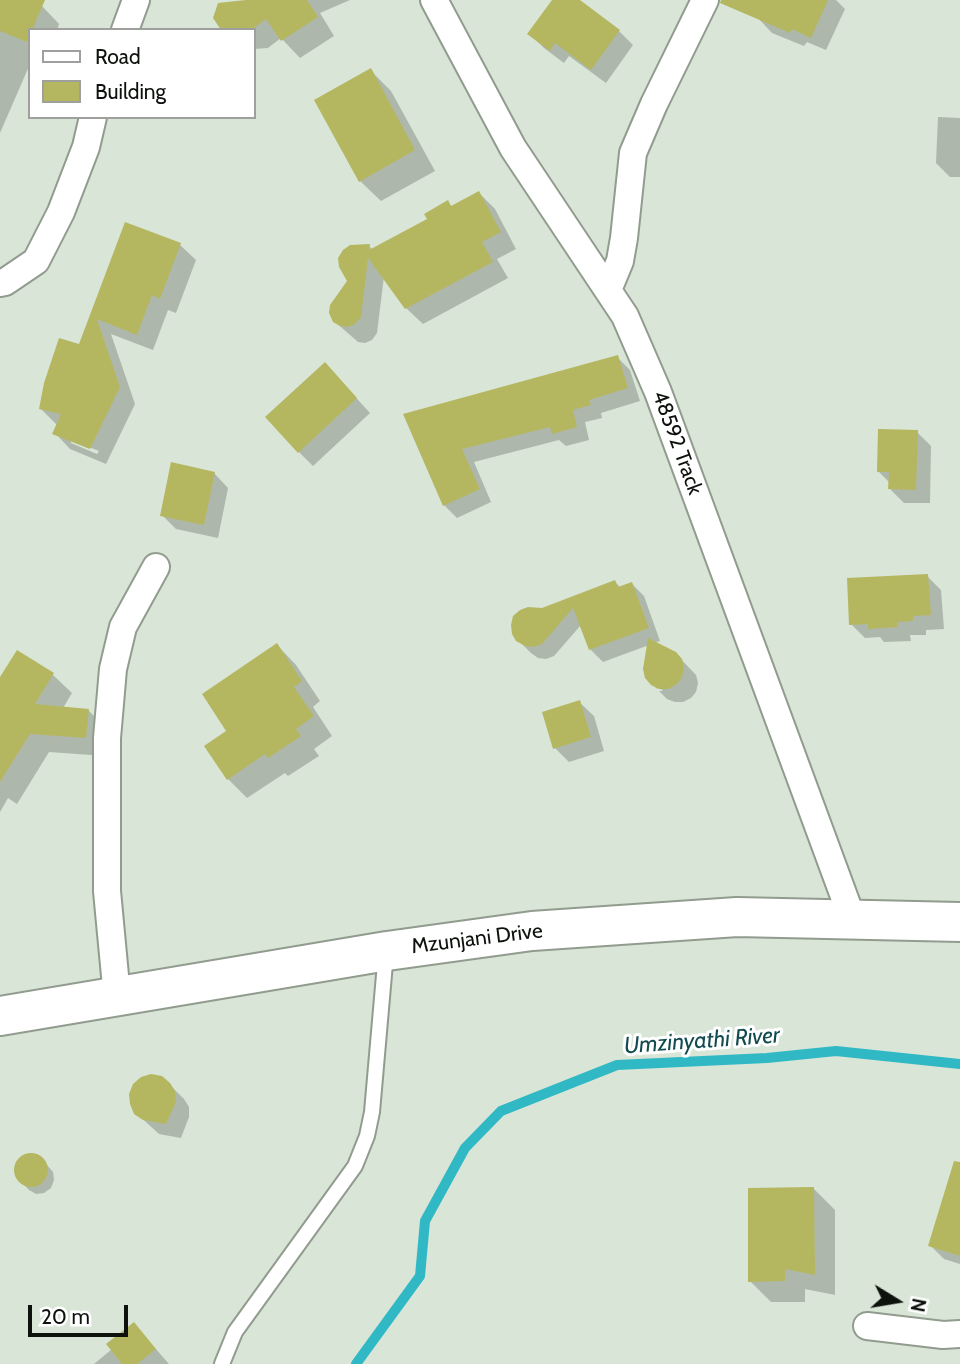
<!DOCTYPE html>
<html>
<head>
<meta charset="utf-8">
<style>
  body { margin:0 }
  #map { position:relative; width:960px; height:1364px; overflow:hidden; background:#d9e5d7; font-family:Cabin,sans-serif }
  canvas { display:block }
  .legend { position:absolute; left:28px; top:28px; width:228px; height:91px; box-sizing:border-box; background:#fff; border:2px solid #9fa09e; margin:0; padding:9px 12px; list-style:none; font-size:21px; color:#0e120d }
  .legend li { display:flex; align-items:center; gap:14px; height:35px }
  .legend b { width:35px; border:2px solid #9fa09e }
  .north { position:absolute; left:862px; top:1266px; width:70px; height:70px; -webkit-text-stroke:5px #fff; paint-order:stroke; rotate:101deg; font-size:19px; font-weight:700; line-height:28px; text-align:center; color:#0e120d }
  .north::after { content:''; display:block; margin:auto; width:24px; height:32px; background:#0e120d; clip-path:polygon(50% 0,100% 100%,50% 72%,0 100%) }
  .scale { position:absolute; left:28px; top:1305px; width:100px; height:32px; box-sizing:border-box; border:4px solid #0e120d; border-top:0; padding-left:9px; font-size:21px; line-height:24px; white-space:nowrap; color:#0e120d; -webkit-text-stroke:5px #fff; paint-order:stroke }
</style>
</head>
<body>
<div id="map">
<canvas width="960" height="1364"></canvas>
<ul class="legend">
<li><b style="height:9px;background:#fff"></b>Road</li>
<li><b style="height:19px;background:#b4b75f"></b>Building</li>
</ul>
<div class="north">N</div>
<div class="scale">20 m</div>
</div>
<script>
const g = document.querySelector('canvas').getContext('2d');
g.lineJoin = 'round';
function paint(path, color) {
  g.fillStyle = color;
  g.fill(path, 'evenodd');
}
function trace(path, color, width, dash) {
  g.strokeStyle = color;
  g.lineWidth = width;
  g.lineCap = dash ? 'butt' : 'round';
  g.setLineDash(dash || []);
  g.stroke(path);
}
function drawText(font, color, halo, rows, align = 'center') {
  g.font = font + ' Cabin,sans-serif';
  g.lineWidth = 6;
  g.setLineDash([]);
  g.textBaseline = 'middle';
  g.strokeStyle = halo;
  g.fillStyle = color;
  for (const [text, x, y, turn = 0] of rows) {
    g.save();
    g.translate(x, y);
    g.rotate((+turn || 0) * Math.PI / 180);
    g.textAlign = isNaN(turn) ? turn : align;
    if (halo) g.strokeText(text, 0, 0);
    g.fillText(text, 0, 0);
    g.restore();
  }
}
const shadow = new Path2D(`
  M 0,0 L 27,0 L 42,6 L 59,24 L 57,30 L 30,30 L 30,64 L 0,133 Z
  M 245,0 L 350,0 L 320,13 L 334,36 L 300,58 L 281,38 L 268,48 L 254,49 L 254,30 L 223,30 L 246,2 Z
  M 554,0 L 577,0 L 619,31 L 633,45 L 606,83 L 569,56 L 564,63 L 544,48 L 530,34 Z
  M 752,0 L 836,0 L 845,9 L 826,50 L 807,42 L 804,46 L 772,33 L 758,18 Z
  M 370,70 L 391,91 L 435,171 L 381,201 L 360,181 Z
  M 938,117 L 960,118 L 960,177 L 950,177 L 936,163 Z
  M 479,193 L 495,209 L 516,249 L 497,259 L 508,278 L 423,324 L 406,308 L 384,276 L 377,333 L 372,340 L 365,343 L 358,342 L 334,321 L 369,246 L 373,250 L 429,220 L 448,203 L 452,207 Z
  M 126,224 L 180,245 L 196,260 L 176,313 L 168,310 L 153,350 L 111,334 L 135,404 L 106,464 L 70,449 L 55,433 L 58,426 L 41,409 L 80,347 ZM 71,440 L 99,451 L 97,454 L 71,443 Z
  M 617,357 L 630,370 L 640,401 L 601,413 L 602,418 L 585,422 L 589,440 L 566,446 L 559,440 L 474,462 L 491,502 L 457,518 L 444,505 L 405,415 Z
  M 339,379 L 370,413 L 313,466 L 299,452 Z
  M 917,432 L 931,446 L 930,503 L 904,503 L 890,489 L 890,483 L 879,472 Z
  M 214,473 L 228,488 L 218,538 L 176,529 L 162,515 Z
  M 927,576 L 941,590 L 944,629 L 926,630 L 926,635 L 910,635 L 911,641 L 884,642 L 880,637 L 865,638 L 851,624 Z
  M 615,582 L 621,588 L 632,584 L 644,596 L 660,641 L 654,643 L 675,653 L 696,675 L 698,683 L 696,692 L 691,698 L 683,702 L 675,702 L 667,699 L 659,691 L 663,691 L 657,685 L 657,689 L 646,677 L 649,645 L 603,662 L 590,649 L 581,625 L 554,656 L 546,659 L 538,658 L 531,653 L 518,640 L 542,610 Z
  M 277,645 L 296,665 L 320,701 L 313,707 L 332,736 L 314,749 L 319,756 L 288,776 L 285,773 L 247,798 L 228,779 L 229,731 Z
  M 53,675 L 72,693 L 63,708 L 88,710 L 107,729 L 105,756 L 49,752 L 17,804 L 8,798 L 0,812 L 0,680 Z
  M 579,702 L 594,716 L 604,751 L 569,762 L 555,748 Z
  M 169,1084 L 184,1099 L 189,1107 L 189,1117 L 181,1138 L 159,1134 L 136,1113 Z
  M 33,1154 L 41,1158 L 53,1172 L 54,1180 L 51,1188 L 44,1193 L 36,1194 L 29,1190 L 16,1176 L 15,1168 L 18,1160 L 25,1155 Z
  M 814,1189 L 835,1210 L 835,1295 L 805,1289 L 805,1302 L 771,1302 L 750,1281 Z
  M 960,1199 L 960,1264 L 944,1259 L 930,1245 Z
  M 134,1324 L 169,1364 L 94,1364 L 112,1349 Z`);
const stream = new Path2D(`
  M 356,1364 L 420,1276 L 425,1221 L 465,1148 L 501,1111 L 617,1065 L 767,1058 L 836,1051 L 960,1064`);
const building = new Path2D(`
  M 0,0 L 45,0 L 32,30 L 30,30 L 27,42 L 0,31 Z
  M 246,0 L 307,0 L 318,17 L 281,41 L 266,19 L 251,30 L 221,30 L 213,18 L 218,3 Z
  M 552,0 L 580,0 L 620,30 L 591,70 L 555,43 L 550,51 L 527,34 Z
  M 721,0 L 828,0 L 811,38 L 792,29 L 790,33 L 720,3 Z
  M 371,68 L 415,150 L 359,182 L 314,100 Z
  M 479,191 L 501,232 L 482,242 L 493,262 L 405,309 L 368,258 L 361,317 L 355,324 L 348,327 L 340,326 L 333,322 L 329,313 L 330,305 L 347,281 L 339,267 L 338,258 L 343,250 L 350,245 L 370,244 L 369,250 L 427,219 L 424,214 L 448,200 L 451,206 Z
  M 125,222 L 181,243 L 160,299 L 152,295 L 137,335 L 97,319 L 120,387 L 90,449 L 52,434 L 61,414 L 39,409 L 44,383 L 59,338 L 79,344 Z
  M 618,355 L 628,388 L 589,400 L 591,405 L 573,410 L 577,427 L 552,434 L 550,427 L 462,449 L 480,489 L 443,506 L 403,414 Z
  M 325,362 L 357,398 L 298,453 L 265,417 Z
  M 878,429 L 918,430 L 916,490 L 888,489 L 889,472 L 877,472 Z
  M 171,462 L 215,472 L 204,525 L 160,516 Z
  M 928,574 L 931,615 L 913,616 L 913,621 L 897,622 L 898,627 L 868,629 L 868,624 L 849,625 L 847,578 Z
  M 615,580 L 618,587 L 632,582 L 649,628 L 589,650 L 573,608 L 542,644 L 533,647 L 525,646 L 516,641 L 512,634 L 511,625 L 513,616 L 520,610 L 528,607 L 542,608 Z
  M 648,638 L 676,652 L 682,659 L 684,668 L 682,677 L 677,684 L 668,689 L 659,689 L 651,685 L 645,678 L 643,669 Z
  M 277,643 L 302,681 L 294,687 L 314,716 L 296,729 L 301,736 L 268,758 L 265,754 L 227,780 L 204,746 L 226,731 L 202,694 Z
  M 17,650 L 54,673 L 35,704 L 89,709 L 86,738 L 30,734 L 0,782 L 0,677 Z
  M 580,700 L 591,737 L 553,749 L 542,712 Z
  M 151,1074 L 162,1076 L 170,1083 L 175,1091 L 176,1102 L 166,1124 L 143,1120 L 134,1114 L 130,1104 L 129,1094 L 133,1084 L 141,1077 Z
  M14 1170a17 17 0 1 1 34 0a17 17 0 1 1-34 0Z
  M 954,1161 L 960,1162 L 960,1256 L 928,1246 Z
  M 814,1187 L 815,1275 L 785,1269 L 785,1281 L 748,1282 L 748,1188 Z
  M 134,1322 L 156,1349 L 137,1364 L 122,1364 L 106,1344 Z`);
const lane = new Path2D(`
  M 222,1364 L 235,1332 L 355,1166 L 367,1136 L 372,1112 L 386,952`);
const street = new Path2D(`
  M 434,0 L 513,148 L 625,316 L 658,392 L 852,918
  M 125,30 L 136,0
  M 0,283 L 5,282 L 36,261 L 61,212 L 86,147 L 93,117
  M 608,290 L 620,261 L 624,238 L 633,153 L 654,104 L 705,0
  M 117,997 L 107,891 L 107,738 L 113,669 L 123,627 L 156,567
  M 867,1326 L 943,1335 L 960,1334`);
const secondary = new Path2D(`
  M 0,1016 L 387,951 L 532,931 L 737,917 L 960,922`);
const streetNames = [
  ["48592 Track",677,443,70],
  ["Mzunjani Drive",477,939,-7]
];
const waterNames = [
  ["Umzinyathi River",702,1041,-4]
];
paint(shadow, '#0003');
trace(stream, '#30b9c4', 10);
paint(building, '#b4b75f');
trace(lane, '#919c8f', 18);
trace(street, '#919c8f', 30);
trace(secondary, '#919c8f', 42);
trace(lane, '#fff', 14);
trace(street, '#fff', 26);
trace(secondary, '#fff', 38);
drawText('21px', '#0e120d', '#fff', streetNames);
drawText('italic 23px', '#124b4f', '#fff', waterNames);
</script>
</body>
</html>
